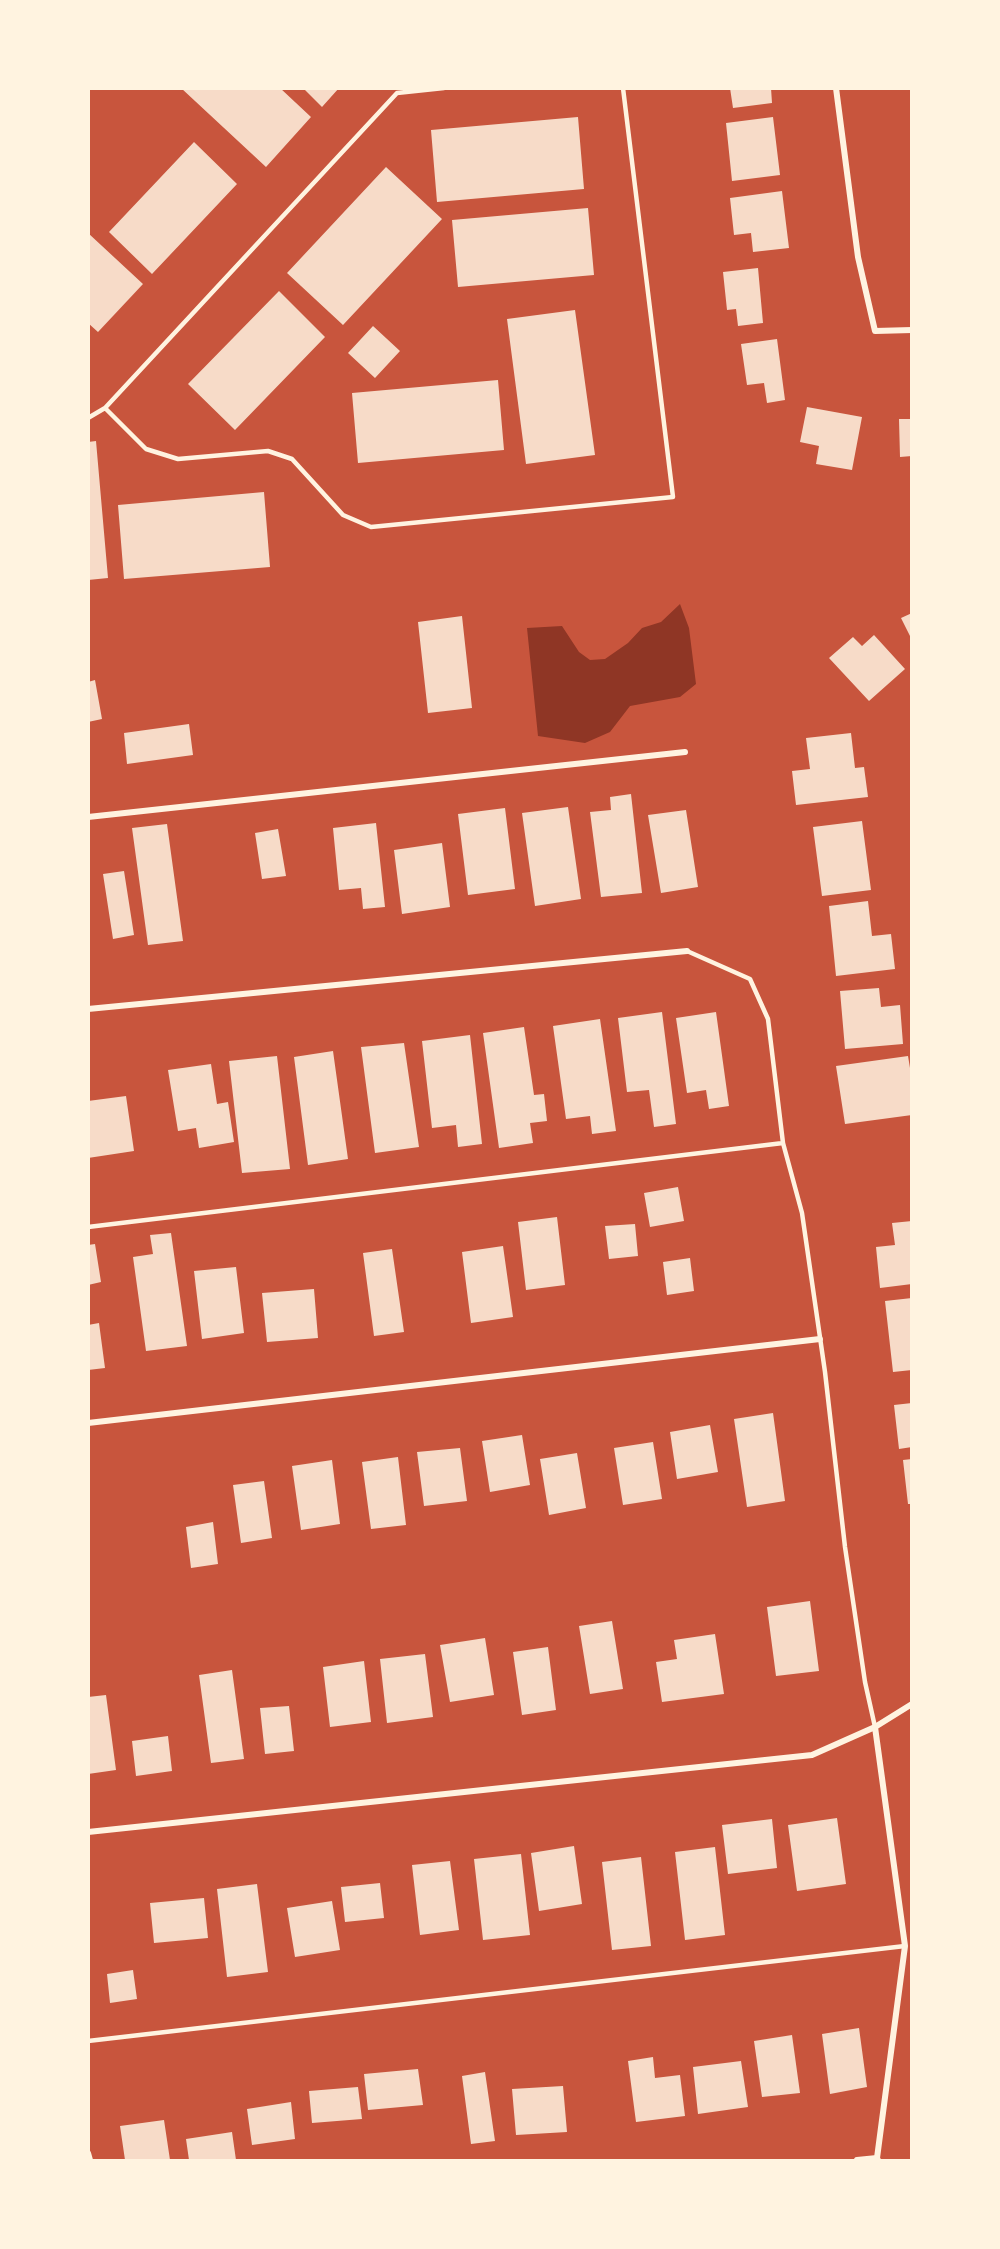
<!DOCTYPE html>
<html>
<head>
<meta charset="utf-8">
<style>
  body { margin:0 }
  #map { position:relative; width:1000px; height:2249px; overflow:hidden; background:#c8553d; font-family:"Titillium Web",sans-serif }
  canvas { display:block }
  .frame { position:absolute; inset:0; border:90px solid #fff3e0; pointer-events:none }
</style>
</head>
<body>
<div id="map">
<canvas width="1000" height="2249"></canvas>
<div class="frame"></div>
</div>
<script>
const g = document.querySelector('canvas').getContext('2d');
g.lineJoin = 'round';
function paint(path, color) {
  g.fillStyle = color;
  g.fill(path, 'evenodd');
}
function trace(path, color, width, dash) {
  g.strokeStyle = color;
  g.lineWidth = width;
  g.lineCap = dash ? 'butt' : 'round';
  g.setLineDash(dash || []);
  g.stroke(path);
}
const water = new Path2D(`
  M 680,604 L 689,628 L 696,684 L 680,697 L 630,706 L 610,732 L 585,743 L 538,736 L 527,628 L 562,626 L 579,652 L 590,660 L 605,659 L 628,643 L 642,628 L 661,622 Z`);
const building = new Path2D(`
  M 181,88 L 280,88 L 311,117 L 266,167 Z
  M 303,88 L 339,88 L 322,107 Z
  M 730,88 L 771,88 L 772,103 L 733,108 Z
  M 578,117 L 584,189 L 437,202 L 431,130 Z
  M 773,117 L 780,175 L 732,181 L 726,123 Z
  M 194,142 L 237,184 L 152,274 L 109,232 Z
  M 386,167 L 442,219 L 343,325 L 287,273 Z
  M 782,191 L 789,248 L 753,252 L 751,233 L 734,235 L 730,198 Z
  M 588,208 L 594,275 L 458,287 L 452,220 Z
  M 88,233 L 143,284 L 98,332 L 88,323 Z
  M 758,268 L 763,323 L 738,326 L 736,309 L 727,310 L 723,272 Z
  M 279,291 L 325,337 L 235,430 L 188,384 Z
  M 575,310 L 595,455 L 526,464 L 507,319 Z
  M 373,326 L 400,351 L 375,378 L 348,353 Z
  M 777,339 L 785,400 L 767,403 L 764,383 L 747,385 L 741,344 Z
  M 498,380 L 504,450 L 358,463 L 352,393 Z
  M 807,407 L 862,417 L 852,470 L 816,464 L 819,446 L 800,442 Z
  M 899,419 L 912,419 L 912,456 L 900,457 Z
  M 96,441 L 108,578 L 88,580 L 88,442 Z
  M 264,492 L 270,567 L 124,579 L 118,505 Z
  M 912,613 L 912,640 L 901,618 Z
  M 462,616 L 472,708 L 428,713 L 418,622 Z
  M 874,635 L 905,669 L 869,701 L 829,658 L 853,637 L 862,646 Z
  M 95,680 L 102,719 L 88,722 L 88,682 Z
  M 189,724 L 193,755 L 127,764 L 124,733 Z
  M 851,733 L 855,768 L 864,767 L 868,797 L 796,805 L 792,771 L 810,769 L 806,738 Z
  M 631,794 L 642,893 L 601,897 L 590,812 L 611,810 L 610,797 Z
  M 568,807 L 581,899 L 535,906 L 522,813 Z
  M 505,808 L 515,889 L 468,895 L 458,814 Z
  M 686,810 L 698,887 L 661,893 L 648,815 Z
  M 862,821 L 871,890 L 822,896 L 813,827 Z
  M 376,823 L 385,907 L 363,909 L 361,888 L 339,890 L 333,828 Z
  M 167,824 L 183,941 L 148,945 L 132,828 Z
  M 278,829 L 286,876 L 262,879 L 255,833 Z
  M 442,843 L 450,907 L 402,914 L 394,850 Z
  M 124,871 L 134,935 L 113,939 L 103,874 Z
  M 868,901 L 872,936 L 891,934 L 895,969 L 836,976 L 829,906 Z
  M 879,988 L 881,1007 L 900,1005 L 903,1044 L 845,1049 L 840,991 Z
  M 662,1012 L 676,1124 L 654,1127 L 649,1090 L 627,1092 L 618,1018 Z
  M 716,1012 L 729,1106 L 709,1109 L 706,1090 L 687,1093 L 676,1018 Z
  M 600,1019 L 616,1131 L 592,1134 L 590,1116 L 566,1119 L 553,1026 Z
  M 524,1027 L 534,1095 L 544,1094 L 547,1121 L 530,1123 L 533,1143 L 499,1148 L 483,1033 Z
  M 470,1035 L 482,1144 L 458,1147 L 456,1125 L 432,1128 L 422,1041 Z
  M 404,1043 L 419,1147 L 375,1153 L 361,1047 Z
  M 333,1051 L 348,1159 L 308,1165 L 294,1057 Z
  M 277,1056 L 290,1169 L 242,1173 L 229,1061 Z
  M 908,1056 L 912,1080 L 912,1115 L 845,1124 L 836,1066 Z
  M 211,1064 L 217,1104 L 228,1102 L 234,1142 L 199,1148 L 196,1128 L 178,1131 L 168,1070 Z
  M 126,1096 L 134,1151 L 88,1158 L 88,1101 Z
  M 678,1187 L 684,1221 L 650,1227 L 644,1193 Z
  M 557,1217 L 565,1285 L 526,1290 L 518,1222 Z
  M 912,1221 L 912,1284 L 880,1288 L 876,1247 L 895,1245 L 892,1223 Z
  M 635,1224 L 638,1256 L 609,1259 L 605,1226 Z
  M 171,1233 L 187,1346 L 146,1351 L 133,1257 L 153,1254 L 150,1235 Z
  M 95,1244 L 101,1282 L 88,1285 L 88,1245 Z
  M 503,1246 L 513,1317 L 471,1323 L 462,1252 Z
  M 392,1249 L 404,1332 L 374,1336 L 363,1253 Z
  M 690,1258 L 694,1291 L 667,1295 L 663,1262 Z
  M 236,1267 L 244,1333 L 202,1339 L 194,1271 Z
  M 314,1289 L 318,1338 L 267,1342 L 262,1293 Z
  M 912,1298 L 912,1370 L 893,1372 L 885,1301 Z
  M 99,1323 L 105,1368 L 88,1370 L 88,1325 Z
  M 912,1403 L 912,1447 L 899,1449 L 894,1405 Z
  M 773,1413 L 785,1501 L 747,1507 L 734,1419 Z
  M 710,1425 L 718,1472 L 677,1479 L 670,1432 Z
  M 522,1435 L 530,1485 L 490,1492 L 482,1441 Z
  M 653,1442 L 662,1499 L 623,1505 L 614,1448 Z
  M 460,1448 L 467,1501 L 424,1506 L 417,1452 Z
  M 577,1453 L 586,1508 L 549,1515 L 540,1459 Z
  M 398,1457 L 406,1525 L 371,1529 L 362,1462 Z
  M 912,1459 L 912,1504 L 908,1504 L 903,1460 Z
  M 332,1460 L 340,1524 L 301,1530 L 292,1466 Z
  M 264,1481 L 272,1538 L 241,1543 L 233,1485 Z
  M 213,1522 L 218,1564 L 191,1568 L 186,1527 Z
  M 810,1601 L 819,1671 L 776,1676 L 767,1607 Z
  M 612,1621 L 623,1689 L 590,1694 L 579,1626 Z
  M 715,1634 L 724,1694 L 662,1702 L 656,1662 L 677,1659 L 674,1640 Z
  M 485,1638 L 494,1695 L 450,1702 L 440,1645 Z
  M 548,1647 L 556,1710 L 522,1715 L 513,1652 Z
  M 425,1654 L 433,1717 L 387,1723 L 380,1659 Z
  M 364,1661 L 371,1722 L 330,1727 L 323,1667 Z
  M 232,1670 L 244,1759 L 211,1763 L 199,1675 Z
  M 106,1695 L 116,1770 L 88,1774 L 88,1697 Z
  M 289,1706 L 294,1751 L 265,1754 L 260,1708 Z
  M 168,1736 L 172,1771 L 136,1776 L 132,1741 Z
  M 837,1818 L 846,1884 L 797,1891 L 788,1825 Z
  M 772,1819 L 777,1868 L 728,1874 L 722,1825 Z
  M 574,1846 L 582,1904 L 539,1911 L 531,1853 Z
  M 715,1847 L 725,1935 L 685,1940 L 675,1852 Z
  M 521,1854 L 530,1935 L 483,1940 L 474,1859 Z
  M 641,1857 L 651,1946 L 612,1950 L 602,1862 Z
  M 450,1861 L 459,1930 L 420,1935 L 412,1865 Z
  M 380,1883 L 384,1918 L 345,1922 L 341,1887 Z
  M 257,1884 L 268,1972 L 227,1977 L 217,1889 Z
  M 204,1898 L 208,1938 L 154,1943 L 150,1903 Z
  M 332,1901 L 340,1950 L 295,1957 L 287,1908 Z
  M 133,1970 L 137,1999 L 110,2003 L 107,1974 Z
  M 859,2028 L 867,2087 L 830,2094 L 822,2034 Z
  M 792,2035 L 800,2093 L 762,2097 L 754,2041 Z
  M 653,2057 L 655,2078 L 680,2075 L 685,2116 L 636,2122 L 628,2061 Z
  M 741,2061 L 748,2107 L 698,2114 L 693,2067 Z
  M 418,2069 L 423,2105 L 368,2110 L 364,2074 Z
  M 485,2072 L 495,2141 L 471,2144 L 462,2076 Z
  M 563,2086 L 567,2132 L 516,2135 L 512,2089 Z
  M 358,2087 L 362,2119 L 312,2123 L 309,2091 Z
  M 291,2102 L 295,2139 L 252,2145 L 247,2109 Z
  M 164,2120 L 170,2160 L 125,2160 L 120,2126 Z
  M 232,2132 L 236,2160 L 189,2160 L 186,2139 Z`);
const service = new Path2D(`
  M 444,88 L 397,93 L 105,408 L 146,449 L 178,459 L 268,451 L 292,459 L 343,515 L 371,527 L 673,497 L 623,88
  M 88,418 L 105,408
  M 783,1143 L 802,1213 L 825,1372 L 845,1547 L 865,1682 L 875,1727
  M 88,1227 L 783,1143 L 768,1019 L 750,979 L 687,951
  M 88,2041 L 905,1946`);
const minor = new Path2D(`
  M 836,88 L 858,257 L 875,331 L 912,330
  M 88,817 L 685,752
  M 88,1009 L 687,951
  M 88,1423 L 820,1339
  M 875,1727 L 905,1946 L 877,2158 L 878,2160
  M 88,1832 L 812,1755 L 875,1727 L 912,1704
  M 88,2153 L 90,2160
  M 857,2160 L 877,2158`);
paint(water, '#8f3625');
paint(building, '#f7dbc8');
trace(service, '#fff3e0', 4.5);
trace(minor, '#fff3e0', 6);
</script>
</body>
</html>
